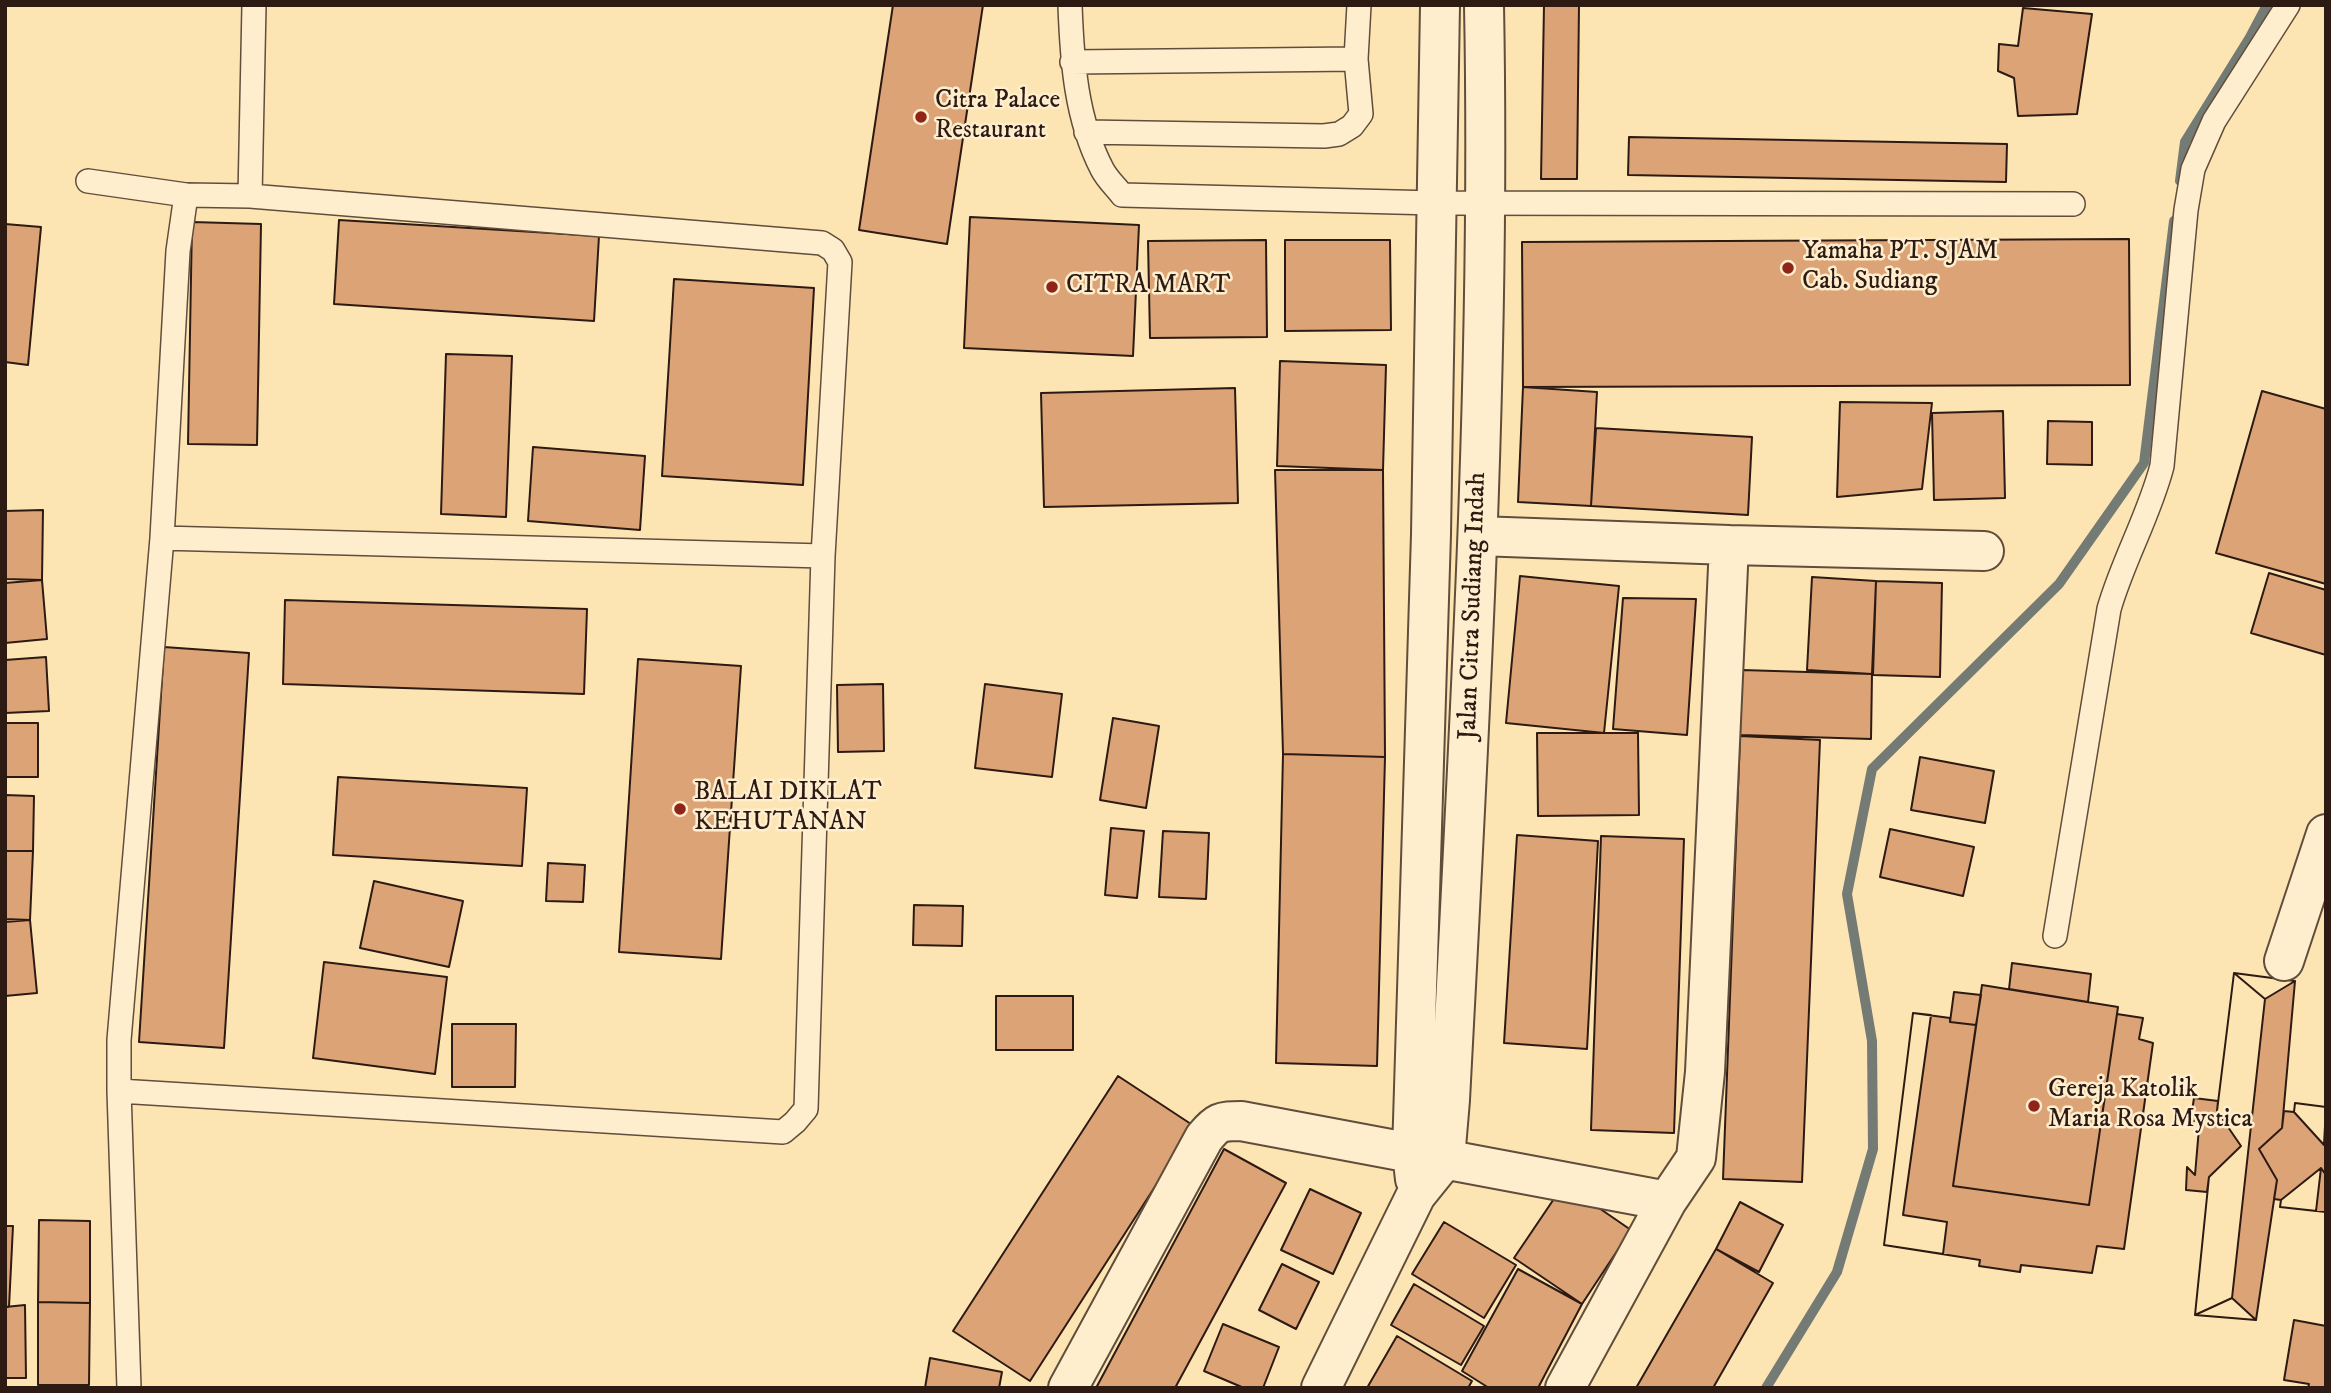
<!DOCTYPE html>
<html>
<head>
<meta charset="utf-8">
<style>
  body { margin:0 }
  #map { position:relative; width:2331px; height:1393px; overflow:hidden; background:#fde5b3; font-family:"IM FELL DW Pica",serif }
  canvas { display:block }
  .frame { position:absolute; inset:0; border:7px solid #2c1a13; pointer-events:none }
</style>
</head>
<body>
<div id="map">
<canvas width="2331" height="1393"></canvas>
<div class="frame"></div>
</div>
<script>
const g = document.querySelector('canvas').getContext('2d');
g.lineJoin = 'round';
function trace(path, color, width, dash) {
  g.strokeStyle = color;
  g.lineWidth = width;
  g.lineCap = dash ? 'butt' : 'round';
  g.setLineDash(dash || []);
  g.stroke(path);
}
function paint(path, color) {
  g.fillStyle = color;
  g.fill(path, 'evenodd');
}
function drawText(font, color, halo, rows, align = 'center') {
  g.font = font + ' "IM FELL DW Pica",serif';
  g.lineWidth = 5;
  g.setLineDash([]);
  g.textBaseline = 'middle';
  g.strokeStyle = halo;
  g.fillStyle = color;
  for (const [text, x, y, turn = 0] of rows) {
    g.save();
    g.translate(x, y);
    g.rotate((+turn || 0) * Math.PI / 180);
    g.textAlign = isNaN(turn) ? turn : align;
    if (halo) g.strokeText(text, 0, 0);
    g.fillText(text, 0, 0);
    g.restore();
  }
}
const stream = new Path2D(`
  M 2180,181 L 2185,142 L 2249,39 L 2267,5
  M 1766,1388 L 1837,1272 L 1873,1149 L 1872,1041 L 1847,894 L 1872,769 L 2059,584 L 2144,463 L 2174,221`);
const building = new Path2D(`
  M 893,5 L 983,5 L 947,244 L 859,230 Z
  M 1544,5 L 1579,5 L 1577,179 L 1541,179 Z
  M 2023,8 L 2092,14 L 2077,114 L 2018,116 L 2014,78 L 1998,71 L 1999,44 L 2018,46 Z
  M 1629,137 L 2007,144 L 2006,182 L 1628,175 Z
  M 970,217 L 1139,225 L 1133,356 L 964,348 Z
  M 339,220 L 599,236 L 594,321 L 334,304 Z
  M 192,222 L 261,224 L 257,445 L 188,444 Z
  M 5,224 L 41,227 L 28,365 L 5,362 Z
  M 2129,239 L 2130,385 L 1523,387 L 1522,242 Z
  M 1266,240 L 1267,337 L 1150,338 L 1148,241 Z
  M 1285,240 L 1390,240 L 1391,330 L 1285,331 Z
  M 674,279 L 814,288 L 803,485 L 662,476 Z
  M 446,354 L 512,356 L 506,517 L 441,514 Z
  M 1280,361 L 1386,365 L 1383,470 L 1277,466 Z
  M 1523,387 L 1597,392 L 1591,506 L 1518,502 Z
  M 1235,388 L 1238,503 L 1044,507 L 1041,393 Z
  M 2262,391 L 2326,409 L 2326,584 L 2216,553 Z
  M 1840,402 L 1932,403 L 1922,489 L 1837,497 Z
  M 2003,411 L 2005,498 L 1934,500 L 1932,413 Z
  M 2048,421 L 2092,422 L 2092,465 L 2047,464 Z
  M 1596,428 L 1752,437 L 1748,515 L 1591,506 Z
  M 533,447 L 645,456 L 640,530 L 528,521 Z
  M 1275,470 L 1383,470 L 1385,757 L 1283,754 Z
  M 43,510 L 42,580 L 5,579 L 5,511 Z
  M 2269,573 L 2326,590 L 2326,655 L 2251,633 Z
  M 1520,576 L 1619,586 L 1604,733 L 1506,723 Z
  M 1812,577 L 1876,581 L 1872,674 L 1807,670 Z
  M 42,580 L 47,639 L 5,643 L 5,583 Z
  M 1876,581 L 1942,583 L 1940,677 L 1873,675 Z
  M 1623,598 L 1696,599 L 1687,735 L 1613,729 Z
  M 285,600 L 587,609 L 584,694 L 283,684 Z
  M 164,647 L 249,653 L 224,1048 L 139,1042 Z
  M 46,657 L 49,711 L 5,713 L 5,660 Z
  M 638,659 L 741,666 L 721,959 L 619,952 Z
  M 1742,670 L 1872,674 L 1871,739 L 1740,735 Z
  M 883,684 L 884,751 L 838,752 L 837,685 Z
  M 985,684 L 1062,694 L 1052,777 L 975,768 Z
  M 1113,718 L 1159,726 L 1146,808 L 1100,800 Z
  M 5,723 L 38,723 L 38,777 L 5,777 Z
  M 1537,733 L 1638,733 L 1639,815 L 1538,816 Z
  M 1740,736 L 1820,740 L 1802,1182 L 1723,1179 Z
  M 1283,754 L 1385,757 L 1377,1066 L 1276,1063 Z
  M 1920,757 L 1994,771 L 1985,823 L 1911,810 Z
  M 338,777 L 527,788 L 522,866 L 333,855 Z
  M 5,795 L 34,796 L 33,851 L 5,851 Z
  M 1111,828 L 1144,831 L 1137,898 L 1105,895 Z
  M 1890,829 L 1974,847 L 1963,896 L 1880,877 Z
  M 1163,831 L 1209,833 L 1206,899 L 1159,897 Z
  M 1517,835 L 1598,841 L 1587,1049 L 1504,1043 Z
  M 1601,836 L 1684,839 L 1674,1133 L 1591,1130 Z
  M 5,851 L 33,851 L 30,920 L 5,919 Z
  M 548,863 L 585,865 L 583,902 L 546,901 Z
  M 374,881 L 463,901 L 449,967 L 360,948 Z
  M 914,905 L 963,906 L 962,946 L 913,945 Z
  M 30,920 L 37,993 L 5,996 L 5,922 Z
  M 324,962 L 447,977 L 435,1074 L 313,1058 Z
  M 2012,963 L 2091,974 L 2088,1002 L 2009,989 Z
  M 2234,973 L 2295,981 L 2282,1128 L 2259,1149 L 2277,1180 L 2256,1320 L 2195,1315 L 2209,1177 L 2241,1146 L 2217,1111 Z
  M 2234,973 L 2295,981 L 2265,999 Z
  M 2234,973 L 2265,999 L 2232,1298 L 2195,1315 L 2209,1177 L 2241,1146 L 2217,1111 Z
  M 1982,985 L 2118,1007 L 2089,1205 L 1953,1186 Z
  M 1954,992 L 1981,995 L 1976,1025 L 1950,1022 Z
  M 996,996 L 1073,996 L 1073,1050 L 996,1050 Z
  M 1913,1013 L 1950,1018 L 1950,1022 L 1976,1025 L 1953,1186 L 2089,1205 L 2117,1014 L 2143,1018 L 2139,1039 L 2153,1043 L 2124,1249 L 2097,1246 L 2092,1273 L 2021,1265 L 2020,1272 L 1979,1266 L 1980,1260 L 1884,1245 Z
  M 1913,1013 L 1931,1015 L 1903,1215 L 1947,1222 L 1943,1254 L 1884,1245 Z
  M 452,1024 L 516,1024 L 515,1087 L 452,1087 Z
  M 1118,1076 L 1194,1126 L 1030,1381 L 953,1331 Z
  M 2194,1098 L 2218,1101 L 2217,1111 L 2241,1146 L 2209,1177 L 2207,1192 L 2186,1190 L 2187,1167 L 2195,1175 L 2200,1116 L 2190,1124 Z
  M 2295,1103 L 2326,1107 L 2326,1144 L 2324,1145 L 2294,1112 Z
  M 2295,1103 L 2326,1107 L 2324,1145 L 2294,1112 Z
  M 2284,1111 L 2294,1112 L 2324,1145 L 2326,1144 L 2326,1175 L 2321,1168 L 2281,1200 L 2274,1199 L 2277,1180 L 2259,1149 L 2282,1128 Z
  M 1224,1149 L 1286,1183 L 1175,1388 L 1096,1388 Z
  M 2321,1168 L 2326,1175 L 2326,1212 L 2280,1207 L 2281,1200 Z
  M 2321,1168 L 2316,1211 L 2280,1207 L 2281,1200 Z
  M 1564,1184 L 1631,1230 L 1582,1304 L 1514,1258 Z
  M 1310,1189 L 1361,1213 L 1333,1274 L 1281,1250 Z
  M 1740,1202 L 1783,1225 L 1759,1272 L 1716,1249 Z
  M 39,1220 L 90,1221 L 90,1303 L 38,1302 Z
  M 1444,1222 L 1516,1265 L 1484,1318 L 1412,1274 Z
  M 5,1226 L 13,1226 L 9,1307 L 5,1307 Z
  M 1716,1249 L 1773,1283 L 1713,1388 L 1636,1388 Z
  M 1282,1264 L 1319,1282 L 1296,1329 L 1259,1310 Z
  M 1518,1269 L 1582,1304 L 1538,1388 L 1489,1388 L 1462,1371 Z
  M 1414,1284 L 1484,1326 L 1461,1365 L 1391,1325 Z
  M 2232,1298 L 2256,1320 L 2195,1315 Z
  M 38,1302 L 90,1303 L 89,1385 L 38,1385 Z
  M 25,1305 L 26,1378 L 5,1378 L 5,1307 Z
  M 2294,1320 L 2326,1326 L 2326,1388 L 2308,1388 L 2309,1384 L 2284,1380 Z
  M 1223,1324 L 1279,1347 L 1263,1388 L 1244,1388 L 1204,1371 Z
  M 1397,1336 L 1472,1381 L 1468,1388 L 1367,1388 Z
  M 930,1358 L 1002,1372 L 999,1388 L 925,1388 Z`);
const lane = new Path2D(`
  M 1070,5 C 1072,61 1076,119 1102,169 C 1107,179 1116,187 1122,195 L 1435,203 L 2073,204
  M 1072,62 L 1356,59
  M 1086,132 L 1324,136 L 1339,134 L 1352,126 L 1361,114 L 1356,59 L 1359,5
  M 88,181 L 186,195
  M 250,196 L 186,195 L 178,251 L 162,538 L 823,556
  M 162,538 L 119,1040 L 119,1091 L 783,1132 L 795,1122 L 806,1109 L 823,556 L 840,262 L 833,250 L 822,243 L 250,196 L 254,5
  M 2055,936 L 2109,609 C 2123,560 2149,516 2162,466 L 2186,210 L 2193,169 L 2214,121 L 2288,5
  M 119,1091 L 129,1388`);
const street = new Path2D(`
  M 1478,536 L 1729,545 L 1984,551
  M 2284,961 L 2326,834
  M 1415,1179 L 1412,1153 L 1431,534 L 1440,5
  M 1068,1388 L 1204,1138 C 1217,1122 1220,1121 1241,1121 L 1667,1201 L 1696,1158 L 1705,1072 L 1729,545
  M 1321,1388 L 1416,1195 L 1445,1159 L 1450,1100 C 1469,735 1491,370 1484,5
  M 1565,1388 L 1667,1201`);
const markers = [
  [921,117,7,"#8f2418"],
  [1788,268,7,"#8f2418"],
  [1052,287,7,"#8f2418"],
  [680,809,7,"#8f2418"],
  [2034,1106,7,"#8f2418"]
];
const poiNames = [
  ["Citra Palace",935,102],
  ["Restaurant",935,132],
  ["Yamaha PT. SJAM",1802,253],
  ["Cab. Sudiang",1802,283],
  ["CITRA MART",1066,287],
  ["BALAI DIKLAT",694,794],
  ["KEHUTANAN",694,824],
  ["Gereja Katolik",2048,1091],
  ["Maria Rosa Mystica",2048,1121]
];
const streetNames = [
  ["Jalan Citra Sudiang Indah",1474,606,-88]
];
trace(stream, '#747b75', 10);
paint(building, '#dca376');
trace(building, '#2c1a13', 2);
trace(lane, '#604d3b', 26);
trace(street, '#604d3b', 42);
trace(lane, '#feeece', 23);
trace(street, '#feeece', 38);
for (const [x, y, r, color] of markers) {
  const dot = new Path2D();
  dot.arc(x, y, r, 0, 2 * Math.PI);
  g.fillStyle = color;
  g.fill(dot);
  trace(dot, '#feeece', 2.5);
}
drawText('26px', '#2c1a13', '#feeece', poiNames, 'left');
drawText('26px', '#2c1a13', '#feeece', streetNames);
</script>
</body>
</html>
